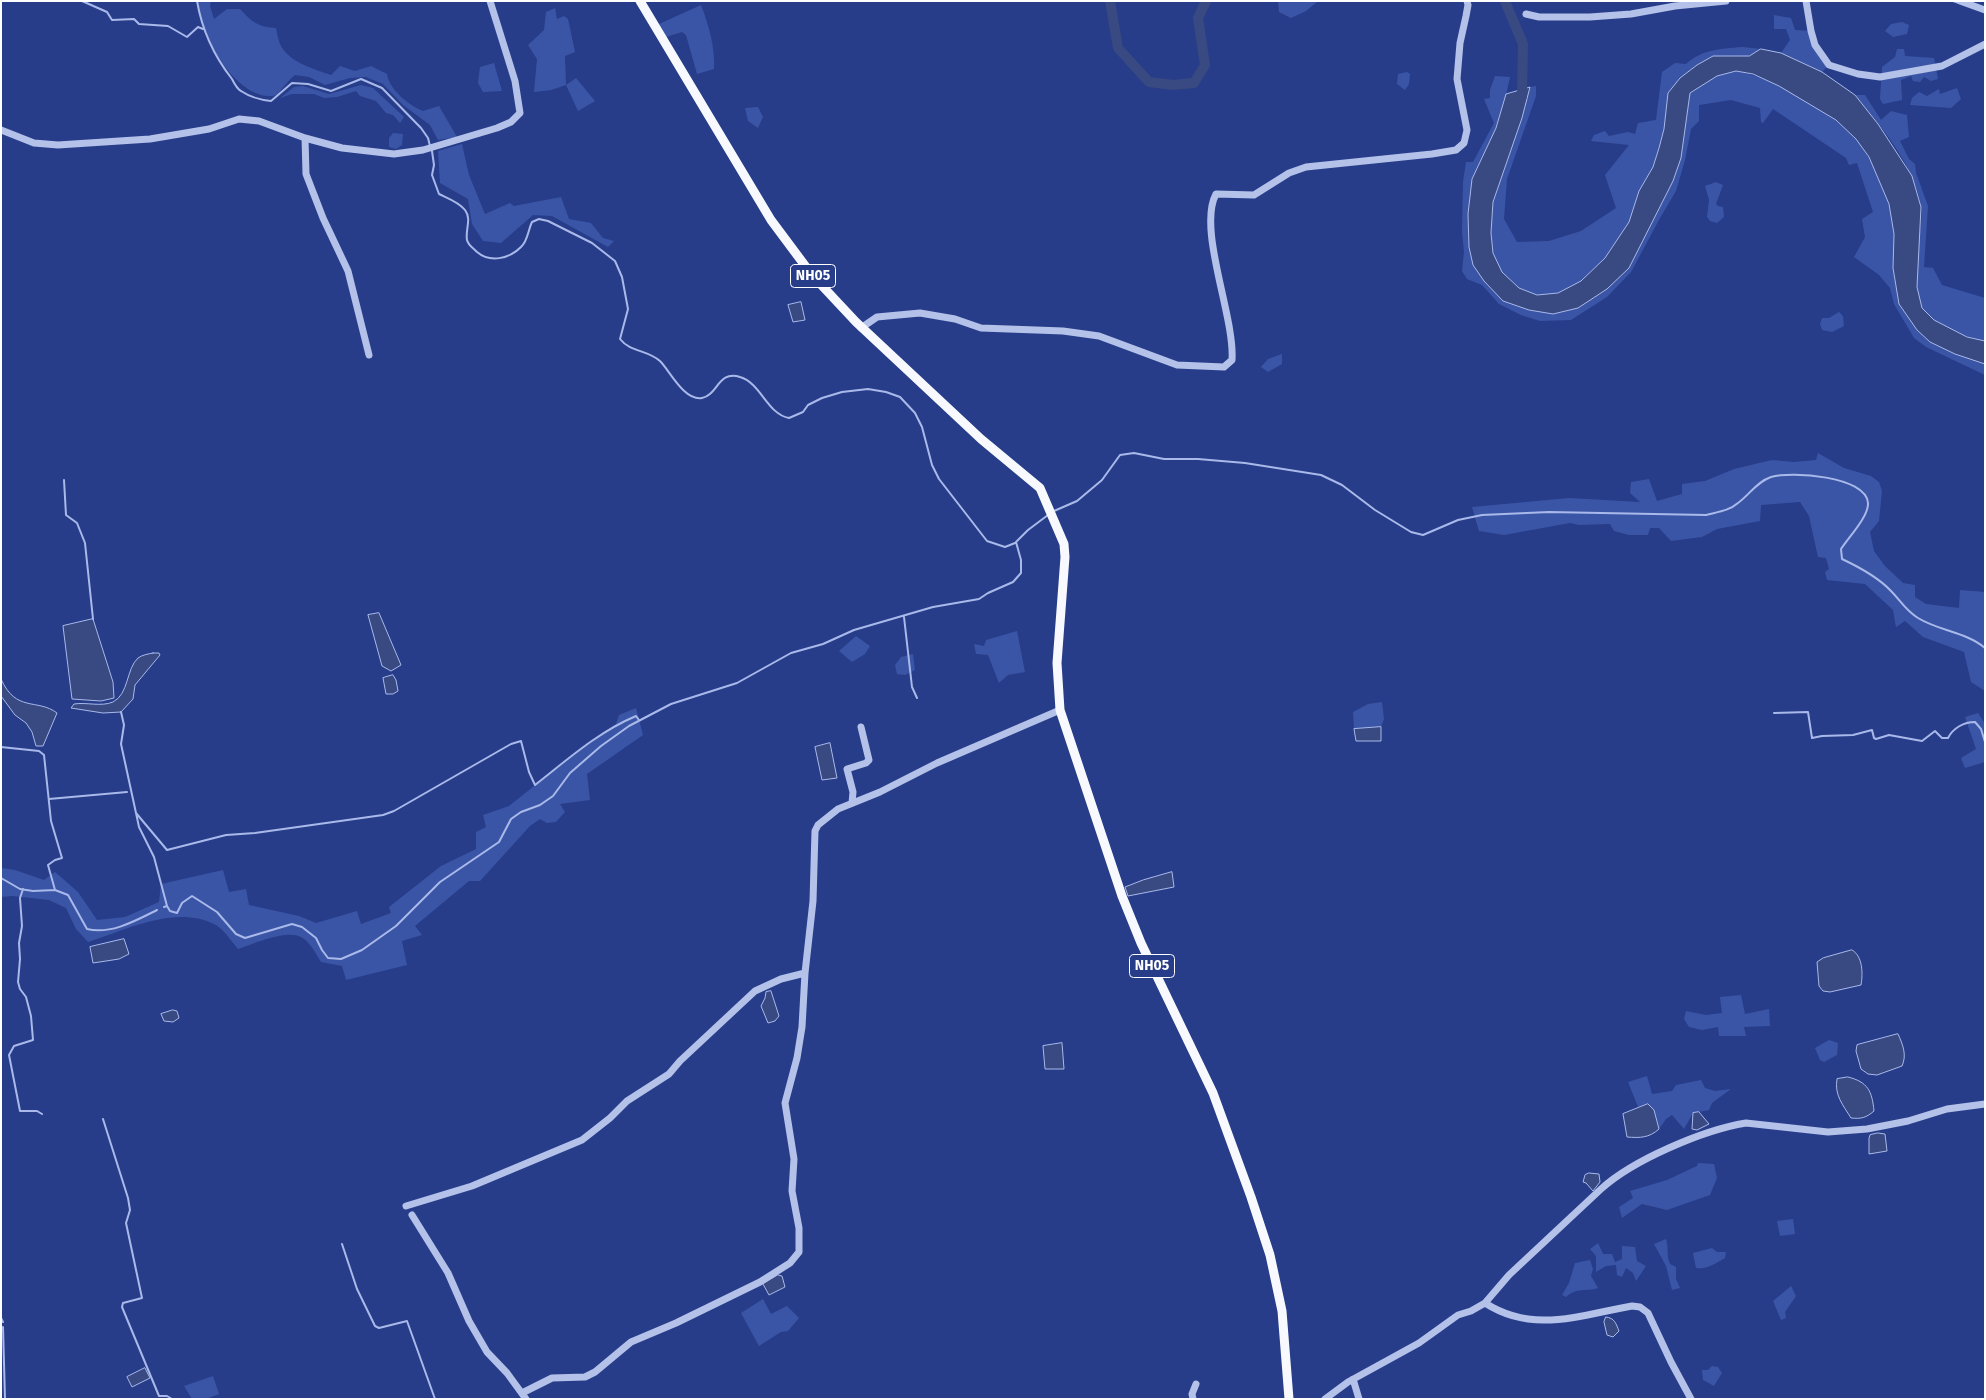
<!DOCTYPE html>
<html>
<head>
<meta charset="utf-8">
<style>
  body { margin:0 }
  #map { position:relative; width:1986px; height:1400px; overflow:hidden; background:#273d8a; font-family:"Fira Sans",sans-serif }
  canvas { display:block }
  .frame { position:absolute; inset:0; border:2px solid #fff; pointer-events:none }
</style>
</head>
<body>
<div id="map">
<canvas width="1986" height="1400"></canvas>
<div class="frame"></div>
</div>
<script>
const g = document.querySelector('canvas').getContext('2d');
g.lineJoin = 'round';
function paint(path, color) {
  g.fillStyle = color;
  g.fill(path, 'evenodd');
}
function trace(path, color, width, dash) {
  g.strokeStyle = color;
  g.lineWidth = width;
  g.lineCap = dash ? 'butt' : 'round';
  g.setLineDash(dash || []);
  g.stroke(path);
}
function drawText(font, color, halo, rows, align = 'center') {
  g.font = font + ' "Fira Sans",sans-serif';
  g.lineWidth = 4;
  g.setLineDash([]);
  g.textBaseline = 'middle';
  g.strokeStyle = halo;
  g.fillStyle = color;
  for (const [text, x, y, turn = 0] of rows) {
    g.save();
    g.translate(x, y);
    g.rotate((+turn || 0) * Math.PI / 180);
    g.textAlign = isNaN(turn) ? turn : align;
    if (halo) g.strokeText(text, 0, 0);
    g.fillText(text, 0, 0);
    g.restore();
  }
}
const green = new Path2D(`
  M 197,1 L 211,1 L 210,6 L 214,19 L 227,9 L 240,9 C 252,22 258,27 276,28 C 277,33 278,39 280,44 C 288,62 314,69 331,75 L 340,66 L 355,71 L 371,66 L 387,74 C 389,89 408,105 423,111 L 439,106 L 457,137 L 438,140 L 430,125 L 403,105 L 383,84 L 366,77 L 350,78 L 325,85 L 309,77 L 295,75 C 288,80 281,91 276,95 C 271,97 265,96 261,95 C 226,84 203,34 197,1 Z
  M 1278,1 L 1318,1 L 1306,11 L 1291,18 L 1279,12 Z
  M 701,5 C 709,26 715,46 714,69 L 697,74 L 686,35 L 682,32 L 666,37 L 657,25 Z
  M 555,8 L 557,19 L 564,16 L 568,19 L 575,52 L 565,56 L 566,85 L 576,78 L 595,101 L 578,111 L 566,85 L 551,90 L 534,92 L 537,59 L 528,45 L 544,30 L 546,12 Z
  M 1774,15 L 1791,18 L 1795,30 L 1811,31 L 1829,65 L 1822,72 L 1781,53 L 1790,40 L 1786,29 L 1774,29 Z
  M 1902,22 L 1909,25 L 1907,34 L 1893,37 L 1885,31 L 1891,24 Z
  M 1742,47 L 1761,49 L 1749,56 L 1713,56 L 1697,65 L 1680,78 L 1668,93 L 1664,129 L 1659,148 L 1653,167 L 1639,191 L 1629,222 L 1605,258 L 1581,281 L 1559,293 L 1537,295 L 1519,288 L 1502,272 L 1493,253 L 1491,233 L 1493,202 L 1522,118 L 1530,87 L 1536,86 L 1536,96 L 1507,179 L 1504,219 L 1517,242 L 1549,241 L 1581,231 L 1616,208 L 1605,175 L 1629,145 L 1591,141 L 1594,135 L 1605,131 L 1609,136 L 1628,132 L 1635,134 L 1638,123 L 1656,120 L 1662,72 L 1675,63 L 1686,64 C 1703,49 1720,49 1742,47 Z
  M 1897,49 L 1904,49 L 1905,56 L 1934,58 L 1938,79 L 1931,81 L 1924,77 L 1920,82 L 1913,81 L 1911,76 L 1901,80 L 1902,100 L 1883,104 L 1880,99 L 1882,67 L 1895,57 Z
  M 494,63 L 502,91 L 483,92 L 478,83 L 480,67 Z
  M 1736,71 C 1776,79 1827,108 1855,138 C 1867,151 1885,187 1889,205 C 1892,215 1894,226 1894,236 C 1895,251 1893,266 1895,281 L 1955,354 L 1985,364 L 1985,375 L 1926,347 L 1914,338 L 1894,304 L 1890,288 L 1879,275 L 1854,257 L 1865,237 L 1862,219 L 1873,212 L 1857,163 L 1849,165 L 1846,158 L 1773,109 L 1763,123 L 1761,122 L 1760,108 L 1731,100 L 1699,105 L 1699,121 L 1691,129 L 1685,160 L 1676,191 L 1660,218 L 1631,272 L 1607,297 L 1571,320 L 1540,321 L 1521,315 L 1499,304 L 1482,285 L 1467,279 L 1462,271 L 1464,252 L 1462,232 L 1463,182 L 1466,162 L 1473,162 L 1494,123 L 1484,99 L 1490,98 L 1490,90 L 1495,76 L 1510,77 L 1504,104 L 1496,128 L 1472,179 L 1468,214 L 1469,247 L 1473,265 L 1529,310 L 1629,268 L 1673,181 L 1681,158 L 1690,93 L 1717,76 Z
  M 1407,72 L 1410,74 L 1409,84 L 1405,90 L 1397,84 L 1398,74 Z
  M 361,85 L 373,88 L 404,117 L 400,123 L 393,115 L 386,113 L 376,101 L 360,96 L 356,91 L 337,97 L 324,98 L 314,94 L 292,94 L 280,98 L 294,87 L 303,86 L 329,94 Z
  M 1957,88 L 1961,99 L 1951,108 L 1910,105 L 1912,98 L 1919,92 L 1927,96 L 1939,89 L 1940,94 Z
  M 1855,95 L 1865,95 L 1881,120 L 1891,111 L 1907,115 L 1909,137 L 1900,141 L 1909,159 L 1915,164 L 1916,173 L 1928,206 L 1924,267 L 1933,268 L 1942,285 L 1985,298 L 1985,341 C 1967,338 1931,325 1922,308 C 1913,288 1918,260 1919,239 C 1920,229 1923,216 1921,205 C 1913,163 1881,127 1855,95 Z
  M 758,107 L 763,117 L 758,128 L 748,121 L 745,108 Z
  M 393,133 L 403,134 L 402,145 L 396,149 L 389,147 L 389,138 Z
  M 462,144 L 469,175 L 485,214 L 510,203 L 514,206 L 561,197 L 569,219 L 591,223 L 603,238 L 614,241 L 608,247 L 552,216 L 533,215 L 501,243 L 483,241 L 472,224 L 468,199 L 440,183 L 438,151 Z
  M 1716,182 L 1723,185 L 1716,204 L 1718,206 L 1723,207 L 1724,217 L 1717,223 L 1710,221 L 1707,217 L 1709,200 L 1705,186 Z
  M 1839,312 L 1843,316 L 1844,326 L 1832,332 L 1822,330 L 1820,324 L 1822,318 L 1829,318 Z
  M 1282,354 L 1282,364 L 1268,372 L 1261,367 L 1268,359 Z
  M 1818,453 L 1844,468 L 1871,476 L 1879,482 L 1882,491 L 1879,521 L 1870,532 L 1874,551 L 1885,566 L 1903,583 L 1915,585 L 1915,597 L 1926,604 L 1959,608 L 1960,590 L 1985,592 L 1985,691 L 1971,682 L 1964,652 L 1923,637 L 1905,621 L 1896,627 L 1893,610 L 1865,584 L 1827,580 L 1825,572 L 1829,569 L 1826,558 L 1818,557 L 1809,516 L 1800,502 L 1761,505 L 1760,521 L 1717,529 L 1702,537 L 1671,541 L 1659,528 L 1650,528 L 1648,535 L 1629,535 L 1614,531 L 1610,524 L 1579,525 L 1570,523 L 1504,535 L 1479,531 L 1472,507 L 1569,498 L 1640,502 L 1630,493 L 1631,482 L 1649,479 L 1657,501 L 1682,494 L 1682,484 L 1705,481 L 1734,469 L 1772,460 L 1794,462 L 1816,460 Z
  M 1017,631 L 1025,672 L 1008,675 L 999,683 L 988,655 L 976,654 L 974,644 L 984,646 L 986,640 Z
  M 856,636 L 870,646 L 865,654 L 852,662 L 839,651 Z
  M 913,654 L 915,670 L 905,675 L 897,674 L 895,665 L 901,657 Z
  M 1382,702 L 1384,719 L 1381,727 L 1354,729 L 1353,712 L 1368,704 Z
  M 636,708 L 643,735 L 587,774 L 590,800 L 560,804 L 565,812 L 556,822 L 547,823 L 540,819 L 530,826 L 480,881 L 469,881 L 415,926 L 422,935 L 402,941 L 407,965 L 346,980 L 342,966 L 321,962 C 315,952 310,942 301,937 C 286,929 253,944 238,949 C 231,941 223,928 214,924 C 174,905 127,930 88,942 L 76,929 L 66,908 L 49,900 L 13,896 L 1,897 L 1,868 L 15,870 L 44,880 L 55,872 L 78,892 L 97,920 L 125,917 L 159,902 L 161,884 L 223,870 L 229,892 L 246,889 L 249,905 L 299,916 L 316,923 L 357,911 L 361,924 L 391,913 L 389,907 L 441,866 L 476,849 L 476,832 L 486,827 L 483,815 L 509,806 L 583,747 L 616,724 L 619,715 Z
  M 1978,713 L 1985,724 L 1985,762 L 1965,768 L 1961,758 L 1976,749 L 1965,717 Z
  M 1741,995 L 1745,1014 L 1769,1009 L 1770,1026 L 1744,1027 L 1746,1036 L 1719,1036 L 1718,1027 L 1702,1030 L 1689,1027 L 1684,1019 L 1686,1011 L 1706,1015 L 1722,1013 L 1720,997 Z
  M 1829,1040 L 1838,1043 L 1837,1055 L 1824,1062 L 1820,1060 L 1815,1048 Z
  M 1647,1076 L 1652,1094 L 1672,1091 L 1676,1085 L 1701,1080 L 1705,1088 L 1715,1091 L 1731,1089 L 1712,1103 L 1709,1110 L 1693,1113 L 1684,1129 L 1672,1115 L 1666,1119 L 1659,1129 L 1657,1119 L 1648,1104 L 1638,1107 L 1628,1082 Z
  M 1698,1163 L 1714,1164 L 1717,1178 L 1710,1195 L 1667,1210 L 1642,1204 L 1622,1218 L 1619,1207 L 1633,1198 L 1630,1191 L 1667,1180 L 1697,1166 Z
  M 1793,1219 L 1795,1234 L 1780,1236 L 1777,1221 Z
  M 1666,1239 C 1669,1248 1666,1255 1670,1264 L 1676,1267 L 1676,1279 L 1680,1288 L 1672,1290 L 1666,1266 L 1654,1244 Z
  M 1598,1243 L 1603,1254 L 1612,1254 L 1615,1262 L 1622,1259 L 1622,1246 L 1635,1247 L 1637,1261 L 1646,1266 L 1636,1281 L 1633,1273 L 1626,1268 L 1622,1277 L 1617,1275 L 1616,1265 L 1606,1266 L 1596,1272 L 1596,1256 L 1590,1249 Z
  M 1712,1248 L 1717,1252 L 1726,1252 L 1725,1258 C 1716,1263 1707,1270 1696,1268 L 1693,1253 Z
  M 1590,1260 L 1593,1269 L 1591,1276 L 1598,1288 C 1585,1292 1577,1287 1566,1297 L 1562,1295 L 1569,1283 L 1575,1263 Z
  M 1791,1286 L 1796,1296 L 1785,1312 L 1786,1318 L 1781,1320 L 1773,1301 Z
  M 763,1299 L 771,1314 L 787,1306 L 799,1318 L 788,1331 L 781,1332 L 759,1346 L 741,1313 Z
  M 1712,1366 L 1718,1367 L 1722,1373 L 1714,1386 L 1703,1380 L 1702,1370 L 1708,1370 Z
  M 213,1376 L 219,1394 L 206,1399 L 192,1399 L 184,1386 Z`);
const water = new Path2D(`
  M 1761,49 L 1781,53 L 1822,72 L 1855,95 L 1878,124 L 1912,176 L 1921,207 L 1917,287 L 1922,308 L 1934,320 L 1967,337 L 1985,341 L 1985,364 L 1955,354 L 1930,342 L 1917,330 L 1899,304 L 1893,268 L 1894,234 L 1889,204 L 1869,157 L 1856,139 L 1836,120 L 1779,86 L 1753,74 L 1736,71 L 1717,76 L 1690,93 L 1681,158 L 1673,181 L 1629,268 L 1607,289 L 1578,308 L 1553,314 L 1529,310 L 1503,301 L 1484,281 L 1473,265 L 1469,247 L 1468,214 L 1472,179 L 1496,128 L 1506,94 L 1530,87 L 1522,118 L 1493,202 L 1491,233 L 1493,253 L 1502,272 L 1519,288 L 1537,295 L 1558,293 L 1581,281 L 1605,258 L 1629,222 L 1639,191 L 1653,167 L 1659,148 L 1664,129 L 1668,93 L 1680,78 L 1697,65 L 1713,56 L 1749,56 Z
  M 801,302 L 805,320 L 793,322 L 788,305 Z
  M 379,613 L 401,665 L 391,671 L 382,666 L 368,615 Z
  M 93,619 L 113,682 L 114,698 L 101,701 L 72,699 L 63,626 Z
  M 153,653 L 159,653 L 160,655 L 135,685 L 133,699 L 121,712 L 103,713 L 71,708 L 74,704 C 87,702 101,707 113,702 C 129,694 126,669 138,658 C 142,655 148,654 153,653 Z
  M 393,675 L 396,680 L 398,691 L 393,694 L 386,694 L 383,678 Z
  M 1,679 C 16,713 37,698 57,713 L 43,746 L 36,746 L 32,732 L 26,723 L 15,715 L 1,696 Z
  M 1381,727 L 1381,741 L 1356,741 L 1354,729 Z
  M 830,743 L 837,778 L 822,780 L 815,747 Z
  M 1172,872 L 1174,887 L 1128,896 L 1125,887 L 1143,880 Z
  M 124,939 L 129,954 L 119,959 L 93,963 L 90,947 Z
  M 1852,950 C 1863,956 1863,974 1861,985 L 1830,992 L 1823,991 L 1819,986 L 1817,962 L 1823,958 Z
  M 771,991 L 779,1016 L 775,1021 L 768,1023 L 761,1006 L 765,998 L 766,992 Z
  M 173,1010 L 177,1011 L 179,1018 L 173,1022 L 164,1021 L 161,1014 Z
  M 1898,1034 C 1903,1045 1907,1055 1902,1066 L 1877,1075 L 1868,1074 L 1861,1069 L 1856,1051 L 1857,1045 Z
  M 1062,1043 L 1064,1069 L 1045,1069 L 1043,1046 Z
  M 1848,1077 C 1868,1082 1872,1091 1874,1111 C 1866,1118 1861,1119 1851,1118 C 1843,1105 1834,1095 1837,1079 Z
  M 1648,1104 L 1654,1110 L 1659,1129 C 1649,1138 1640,1138 1627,1137 L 1623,1114 Z
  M 1699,1112 L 1709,1124 L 1697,1130 L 1692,1129 L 1693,1113 Z
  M 1878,1133 L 1885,1134 L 1887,1151 L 1869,1154 L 1869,1138 L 1870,1135 Z
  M 1589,1173 L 1599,1174 L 1600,1182 L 1593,1191 L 1586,1183 L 1583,1182 L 1585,1175 Z
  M 778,1275 L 782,1276 L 785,1287 L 769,1295 L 763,1284 Z
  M 1606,1317 C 1615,1318 1616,1324 1619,1331 L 1613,1337 L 1607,1335 L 1604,1322 Z
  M 145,1368 L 150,1378 L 132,1387 L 127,1377 Z`);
const stream = new Path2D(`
  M 82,1 L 107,12 L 112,20 L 134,19 L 139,24 L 168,26 L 187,37 L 198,27 L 203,29
  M 197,1 C 202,30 214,56 232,79 C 234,83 237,89 241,91 C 250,97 261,100 271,101 L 292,83 L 308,84 L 331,91 L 361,79 L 382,88 L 421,128 L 428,138 L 430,146
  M 1953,1 L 1959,3
  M 432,151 L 434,165 L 432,175 L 439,194 C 447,198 459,202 465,210 C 472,219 465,230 467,240 C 468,245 473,248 477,252 C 490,263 509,259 521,247 C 528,241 528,230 532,222 L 539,219 L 548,221 L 592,243 L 615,261 L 622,277 L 628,309 L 620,339 C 630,352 648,350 660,361 C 670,371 684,401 702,398 C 718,395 718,370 740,377 C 761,383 767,414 789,418 L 803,412 L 808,405 L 822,398 L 842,392 L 868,389 L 886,392 L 900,397 L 915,413 L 922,427 L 932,465 L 939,479 L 987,541 L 1005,547 L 1015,543
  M 64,480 L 66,515 L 77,523 L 85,543 L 93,619
  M 1054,511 L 1077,501 L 1102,480 L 1120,455 L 1134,453 L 1164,459 L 1198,459 L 1245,463 L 1321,475 L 1342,485 L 1375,510 L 1411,532 L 1423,535 L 1458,520 L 1482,515 L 1549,512 L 1706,515 C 1717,512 1729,511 1738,503 C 1749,495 1758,481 1771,477 C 1791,471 1866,476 1868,503 C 1869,516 1848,538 1841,549 L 1842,559 C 1859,567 1878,577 1891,591 C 1900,600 1906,611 1918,618 C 1939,631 1966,632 1985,648
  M 904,617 L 912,687 L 917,698
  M 121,712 L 124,725 L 121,744 L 136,813 L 139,827 L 154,857 L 167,906
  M 1774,713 L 1808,712 L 1812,738 L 1822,736 L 1853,735 L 1872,730 L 1874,738 L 1876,739 L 1889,735 L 1922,741 L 1935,731 L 1942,738 L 1948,738 C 1953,728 1964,722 1975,722 L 1981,729 L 1985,742
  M 1,747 L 39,751 L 44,755 L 51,821 L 62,858 L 55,860 L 48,865 L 55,890
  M 49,799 L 127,792
  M 136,813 L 167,850 L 226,835 L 255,833 L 383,815 L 394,811 L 511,744 L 521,741 L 529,772 L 535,785 C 567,760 598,732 636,716 L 639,720
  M 1,878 L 20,889 L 33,891 L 55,890 L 68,895 L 87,929 C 111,935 137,920 157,910
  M 23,889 L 20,898 L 22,926 L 19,943 L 20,959 L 18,982 L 20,989 L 26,997 L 31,1016 L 33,1040 L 14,1046 L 9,1055 L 20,1111 L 37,1111 L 42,1114
  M 164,907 L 167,906 L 170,911 L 177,913 L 182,903 L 192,896 L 217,912 L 236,934 L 245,938 L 292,924 L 302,927 L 316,938 L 322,950 L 328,958 L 341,959 L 362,950 L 396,926 L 440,882 L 499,842 L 511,819 L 521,812 L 540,805 L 553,796 L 570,773 L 601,746 L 629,726 L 671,704 L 737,683 L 791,653 L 823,644 L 854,630 L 933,607 L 979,599 L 988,593 L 1013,582 L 1021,573 L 1021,560 L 1016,542 L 1028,530 L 1048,515
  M 103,1119 L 128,1198 L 130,1210 L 126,1223 L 142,1298 L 123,1303 L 122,1307 L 159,1396 L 167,1396 L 172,1399
  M 342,1244 L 357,1289 L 375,1326 L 379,1328 L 407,1321 L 435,1399
  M 1,1318 L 3,1322
  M 3,1327 L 5,1399`);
const river = new Path2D(`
  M 1110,1 L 1118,48 L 1149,82 L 1173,85 L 1194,83 L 1205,65 L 1198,18 L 1206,1
  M 1505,1 L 1523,44 L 1522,96 L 1520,101`);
const minor = new Path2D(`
  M 1806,1 L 1811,31 L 1815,45 L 1829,65 L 1858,74 L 1880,77 L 1942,66 L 1985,44
  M 1960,1 L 1985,10
  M 1526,14 L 1539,17 L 1590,17 L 1631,14 L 1675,6 L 1726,1
  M 1,130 L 34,143 L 58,145 L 150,139 L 209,129 L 239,119 L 259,121 L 305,138 L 342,148 L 394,154 L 423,150 L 497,128 L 511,122 L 520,113 L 515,81 L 490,1
  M 305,138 L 306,174 L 323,218 L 348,271 L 369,355
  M 861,328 L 877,317 L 920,313 L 955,319 L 981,328 L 1063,331 L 1099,336 L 1177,365 L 1224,367 L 1232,360 C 1235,317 1197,229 1216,194 L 1254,195 L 1289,173 L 1306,167 L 1432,154 L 1456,150 L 1464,143 L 1467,130 L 1457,79 L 1460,43 L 1466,16 L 1468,5 L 1467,1
  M 852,803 L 853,792 L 847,769 L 866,763 L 869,760 L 861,727
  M 406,1206 L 472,1186 L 582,1140 L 610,1118 L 627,1101 L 669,1074 L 680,1061 L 755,991 L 781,979 L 805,973
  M 412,1215 L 448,1273 L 469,1321 L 487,1352 L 507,1373 L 526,1399
  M 1485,1303 C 1533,1334 1580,1315 1632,1306 L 1640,1307 L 1648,1313 L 1671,1362 L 1691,1399
  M 1353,1379 L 1359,1399
  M 522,1393 L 552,1378 L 585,1377 L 595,1372 L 631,1342 L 676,1323 L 760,1282 L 790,1263 L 799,1252 L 799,1228 L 792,1191 L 794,1159 L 785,1103 L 797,1058 L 802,1027 L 805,973 L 813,901 L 815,831 L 818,825 L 838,809 L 880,792 L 937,763 L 1060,710
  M 1193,1399 L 1192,1394 L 1196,1384
  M 1325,1399 L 1348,1382 L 1419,1343 L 1458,1315 L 1471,1311 L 1485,1303 L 1509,1275 L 1601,1189 C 1633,1160 1703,1130 1746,1123 L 1828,1132 L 1867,1129 L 1908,1121 L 1947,1109 L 1985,1104`);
const major = new Path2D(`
  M 640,1 L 771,220 L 812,275 L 856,322 L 981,439 L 1040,488 L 1064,544 L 1065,557 L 1057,663 L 1060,710 L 1122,896 L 1141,943 L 1213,1093 L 1251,1197 L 1270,1255 L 1282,1311 L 1289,1399`);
const shields = [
  [813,276,45],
  [1152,966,45]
];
const shieldNames = [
  ["NH05",813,276],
  ["NH05",1152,966]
];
paint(green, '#3b55a6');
paint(water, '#394a82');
trace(water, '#a9b9ea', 1);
trace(stream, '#a9b9ea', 2);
trace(river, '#394a82', 10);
trace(minor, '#b4c1e9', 7);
trace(major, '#f7f9fe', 9);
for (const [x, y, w] of shields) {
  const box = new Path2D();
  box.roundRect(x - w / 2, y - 11.5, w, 23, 4);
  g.fillStyle = '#273d8a';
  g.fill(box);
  trace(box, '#fff', 1);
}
drawText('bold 14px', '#fff', null, shieldNames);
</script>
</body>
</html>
